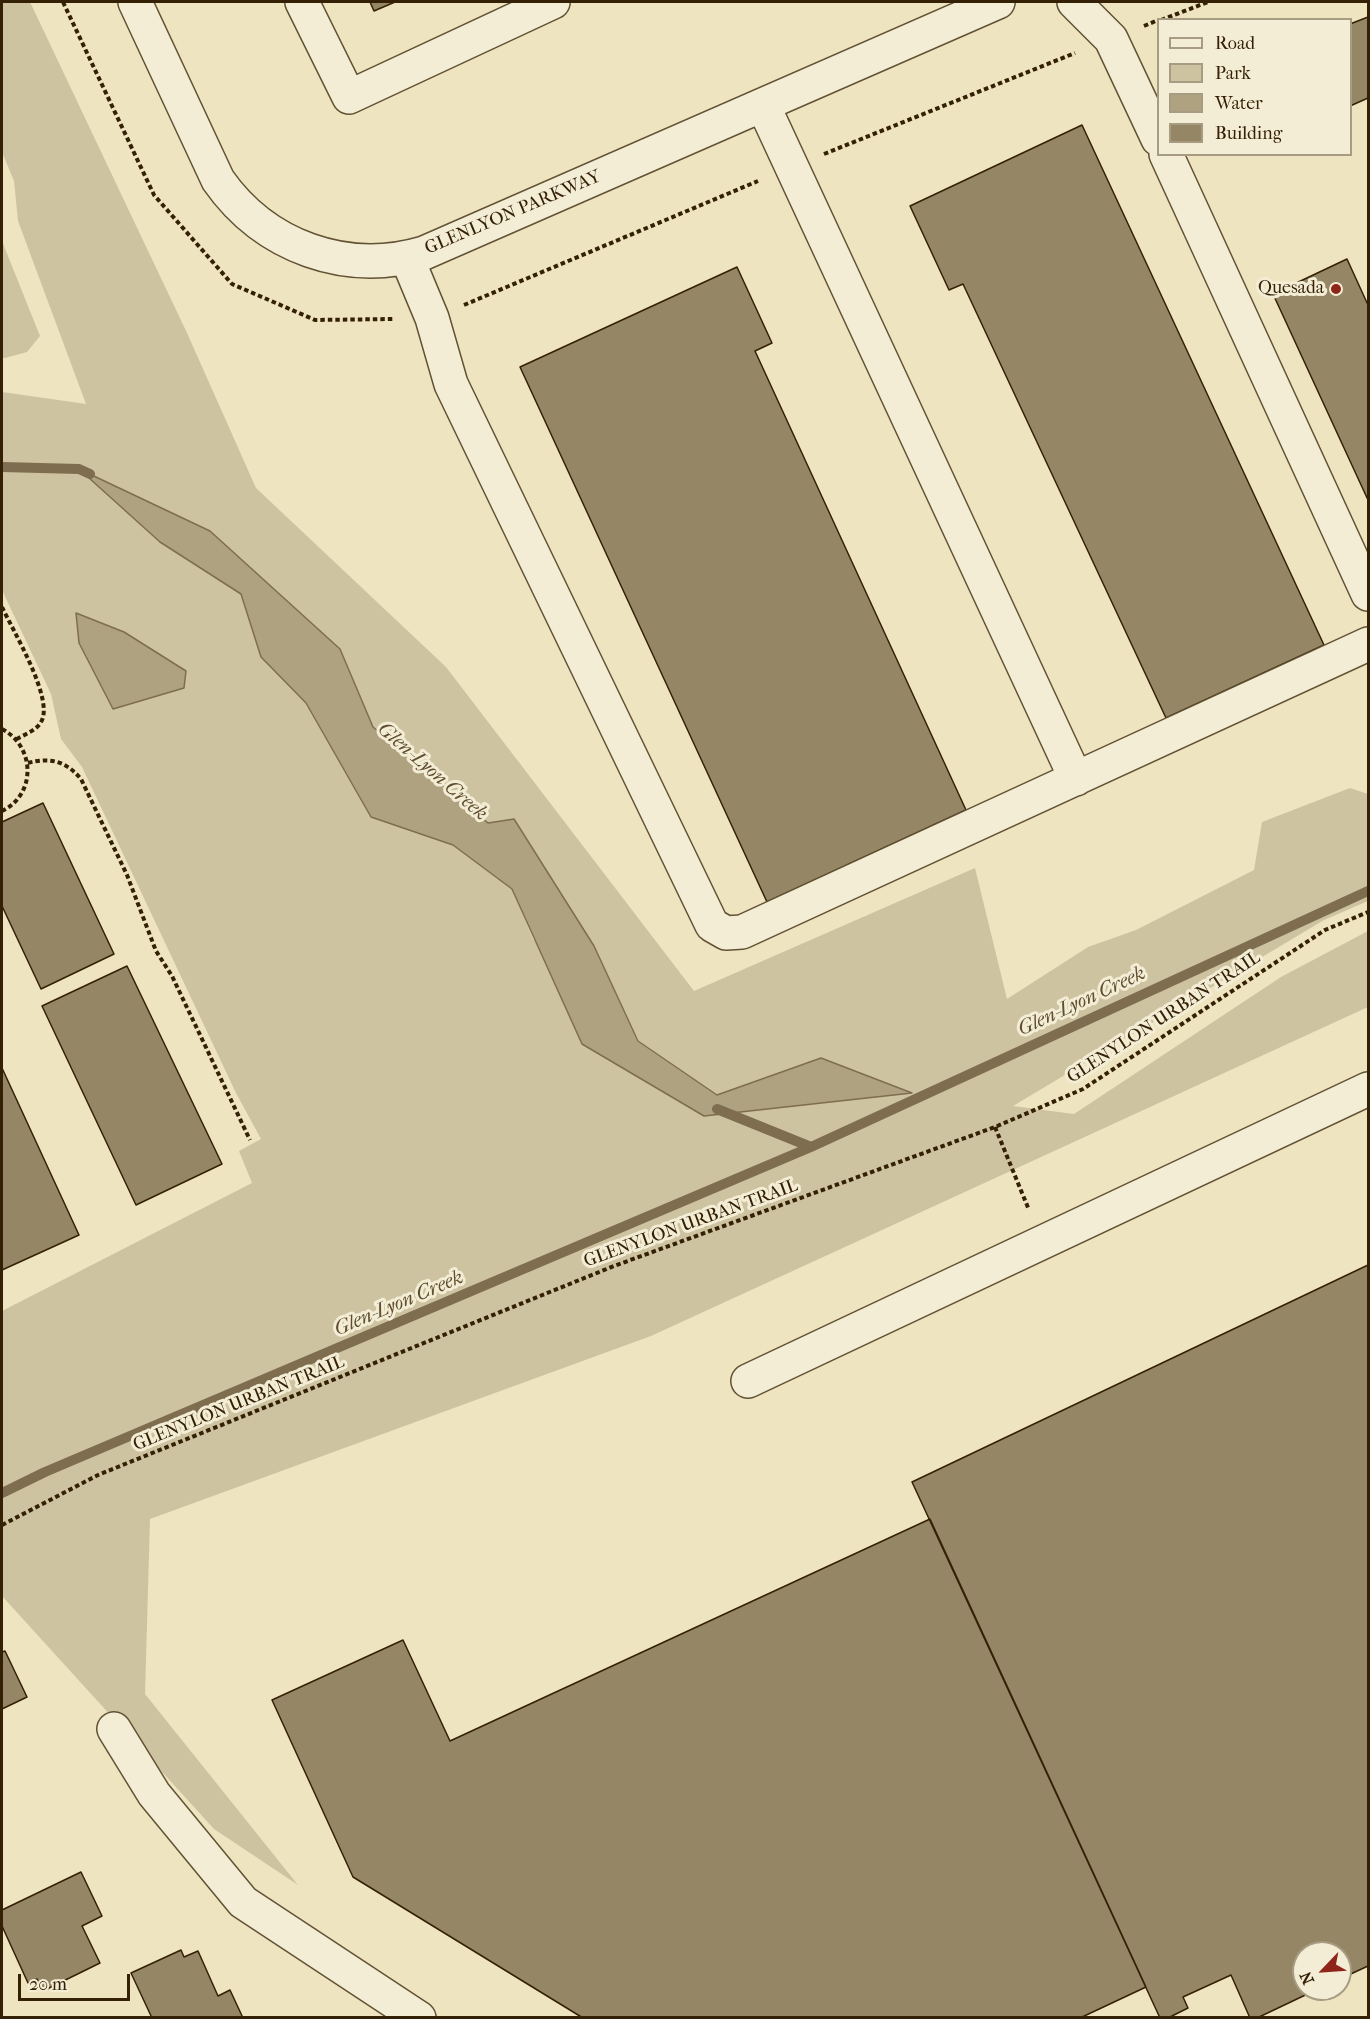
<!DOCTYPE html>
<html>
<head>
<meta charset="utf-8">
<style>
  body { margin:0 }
  #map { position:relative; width:1370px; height:2019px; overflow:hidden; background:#eee4c0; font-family:"IM FELL French Canon",serif }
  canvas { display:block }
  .frame { position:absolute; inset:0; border:3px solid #342105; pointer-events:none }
  .legend { position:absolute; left:1157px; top:18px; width:195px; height:138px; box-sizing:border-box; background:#f4edd6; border:2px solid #a79b82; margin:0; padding:8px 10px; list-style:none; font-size:18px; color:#342105 }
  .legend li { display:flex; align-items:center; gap:12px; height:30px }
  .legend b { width:30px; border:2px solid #a79b82 }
  .north { position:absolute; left:1292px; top:1941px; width:60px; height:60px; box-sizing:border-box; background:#f4edd6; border:2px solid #a79b82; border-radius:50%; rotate:245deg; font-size:16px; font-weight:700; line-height:24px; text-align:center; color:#342105 }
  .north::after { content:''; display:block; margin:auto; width:21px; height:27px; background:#8f2418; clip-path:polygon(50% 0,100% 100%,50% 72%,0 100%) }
  .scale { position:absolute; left:18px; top:1974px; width:112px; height:27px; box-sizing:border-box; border:3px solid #342105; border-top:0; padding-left:8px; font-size:18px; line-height:21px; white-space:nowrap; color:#342105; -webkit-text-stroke:4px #f4edd6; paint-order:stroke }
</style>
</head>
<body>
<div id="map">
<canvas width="1370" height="2019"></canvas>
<div class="frame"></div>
<ul class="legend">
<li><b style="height:8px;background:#f4edd6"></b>Road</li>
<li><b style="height:16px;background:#cec3a0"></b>Park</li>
<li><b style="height:16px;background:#afa280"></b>Water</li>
<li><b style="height:16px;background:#958666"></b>Building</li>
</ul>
<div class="north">N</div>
<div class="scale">20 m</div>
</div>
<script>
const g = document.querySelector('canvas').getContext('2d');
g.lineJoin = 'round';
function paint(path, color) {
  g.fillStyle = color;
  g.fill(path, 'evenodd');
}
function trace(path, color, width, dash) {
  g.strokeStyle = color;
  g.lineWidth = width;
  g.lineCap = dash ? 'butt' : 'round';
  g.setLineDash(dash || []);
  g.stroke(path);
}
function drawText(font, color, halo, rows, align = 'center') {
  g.font = font + ' "IM FELL French Canon",serif';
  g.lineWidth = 6;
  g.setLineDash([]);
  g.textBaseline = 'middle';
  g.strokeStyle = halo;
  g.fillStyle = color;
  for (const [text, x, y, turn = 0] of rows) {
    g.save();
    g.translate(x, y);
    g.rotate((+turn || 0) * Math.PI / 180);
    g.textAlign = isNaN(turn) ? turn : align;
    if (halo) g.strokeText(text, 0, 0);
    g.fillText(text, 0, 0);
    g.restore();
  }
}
const green = new Path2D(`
  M 2,2 L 30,2 L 187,333 L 256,488 L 446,667 L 694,991 L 975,868 L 1007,999 L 1088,947 L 1136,930 L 1254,870 L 1262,822 L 1350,788 L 1368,794 L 1368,901 L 1324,920 L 1013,1106 L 1074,1114 L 1281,977 L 1368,931 L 1368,1007 L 651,1336 L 150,1519 L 145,1694 L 298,1885 L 214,1829 L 2,1596 L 2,1311 L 252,1183 L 239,1151 L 261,1139 L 236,1093 L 82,767 L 61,739 L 51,694 L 2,590 L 2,392 L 86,404 L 18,221 L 14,181 L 2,152 ZM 82,470 L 340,649 L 373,727 L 488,823 L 514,819 L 594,946 L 639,1041 L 717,1095 L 821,1058 L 911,1093 L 704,1116 L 533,939 L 512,889 L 453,845 L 371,817 L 306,703 L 261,657 L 241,594 L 160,542 Z
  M 2,241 L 40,336 L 27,352 L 5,358 L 2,358 Z`);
const water = new Path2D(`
  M 79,469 L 210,531 L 340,649 L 373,727 L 488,823 L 514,819 L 594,946 L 638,1041 L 717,1095 L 821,1058 L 912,1093 L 704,1116 L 582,1044 L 512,889 L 453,845 L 371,817 L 306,703 L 261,657 L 241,594 L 160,542 Z
  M 76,613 L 124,632 L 186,671 L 184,688 L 113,709 L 79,643 Z`);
const stream = new Path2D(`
  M 2,467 L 79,469 L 90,474
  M 717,1109 L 811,1147 L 1368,891
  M 2,1493 L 45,1472 L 811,1147`);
const building = new Path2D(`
  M 370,2 L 395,2 L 374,11 Z
  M 1368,17 L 1368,98 L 1350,106 L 1350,24 Z
  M 1082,125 L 1324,645 L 1166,718 L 963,284 L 949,290 L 910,206 Z
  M 1347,259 L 1368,305 L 1368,500 L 1273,294 Z
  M 737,267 L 772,343 L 755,351 L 966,810 L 767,902 L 520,367 Z
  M 43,803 L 114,954 L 41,989 L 2,906 L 2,822 Z
  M 127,966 L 222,1164 L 136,1205 L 42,1006 Z
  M 2,1068 L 79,1235 L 2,1270 Z
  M 1368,1265 L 1368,1966 L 1340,1979 L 1340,1953 L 1304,1953 L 1304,1989 L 1318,1989 L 1257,2018 L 1250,2018 L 1231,1975 L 1183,1997 L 1188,2008 L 1168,2018 L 1160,2018 L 912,1482 Z
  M 930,1519 L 1146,1987 L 1080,2018 L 583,2018 L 353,1877 L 272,1700 L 403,1640 L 450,1741 Z
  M 5,1651 L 27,1697 L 2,1709 L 2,1652 Z
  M 81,1872 L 102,1916 L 82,1926 L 100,1963 L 43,1991 L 37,1979 L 28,1983 L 2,1926 L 2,1910 Z
  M 181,1950 L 184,1957 L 198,1951 L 218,1996 L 230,1990 L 243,2018 L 152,2018 L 131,1973 Z`);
const path = new Path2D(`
  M 63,2 L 154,195 L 232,284 L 315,320 L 393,319
  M 1161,20 L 1208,2
  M 1144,26 L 1158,20
  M 824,154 L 1075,53
  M 464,305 L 758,181
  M 2,607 C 12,629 55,700 41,722 C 36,731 23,735 15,740
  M 2,729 C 36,747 36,795 2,811
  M 28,763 C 50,757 66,761 81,779 L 127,875 L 156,951 L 172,976 L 250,1140
  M 995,1127 L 1029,1210
  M 2,1525 L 98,1475 L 614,1266 L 995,1127 L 1083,1089 L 1325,930 L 1368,912`);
const minor = new Path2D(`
  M 135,2 L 218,180 C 265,247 346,276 424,253 L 998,2
  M 302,2 L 349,97 L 553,2
  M 1074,2 L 1111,39 L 1158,139
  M 763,105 L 1076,779
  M 1166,154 L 1368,594
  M 407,258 L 432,318 L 451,384 L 712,925 L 726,933 L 742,932 L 1368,644
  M 748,1381 L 1368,1089
  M 114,1729 L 154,1794 L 243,1902 L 419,2018`);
const markers = [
  [1336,289,6,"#8f2418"]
];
const streetNames = [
  ["GLENLYON PARKWAY",513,213,-23],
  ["GLENYLON URBAN TRAIL",1164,1018,-33],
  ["GLENYLON URBAN TRAIL",691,1224,-20],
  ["GLENYLON URBAN TRAIL",239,1404,-22]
];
const poiNames = [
  ["Quesada",1324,289]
];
const waterNames = [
  ["Glen-Lyon Creek",432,772,41],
  ["Glen-Lyon Creek",1082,1002,-25],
  ["Glen-Lyon Creek",399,1304,-23]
];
paint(green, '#cec3a0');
paint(water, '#afa280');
trace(water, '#7e6e4f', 1.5);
trace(stream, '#7e6e4f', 10);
paint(building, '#958666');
trace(building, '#342105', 1.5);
trace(minor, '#625234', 36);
trace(path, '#342105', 4, [4.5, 3]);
trace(minor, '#f4edd6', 33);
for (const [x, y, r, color] of markers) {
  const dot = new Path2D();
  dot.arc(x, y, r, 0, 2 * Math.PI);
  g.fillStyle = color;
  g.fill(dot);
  trace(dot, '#f4edd6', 2);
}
drawText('18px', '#342105', '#f4edd6', streetNames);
drawText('18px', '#342105', '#f4edd6', poiNames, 'right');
drawText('italic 20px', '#5f4e30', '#f4edd6', waterNames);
</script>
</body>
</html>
